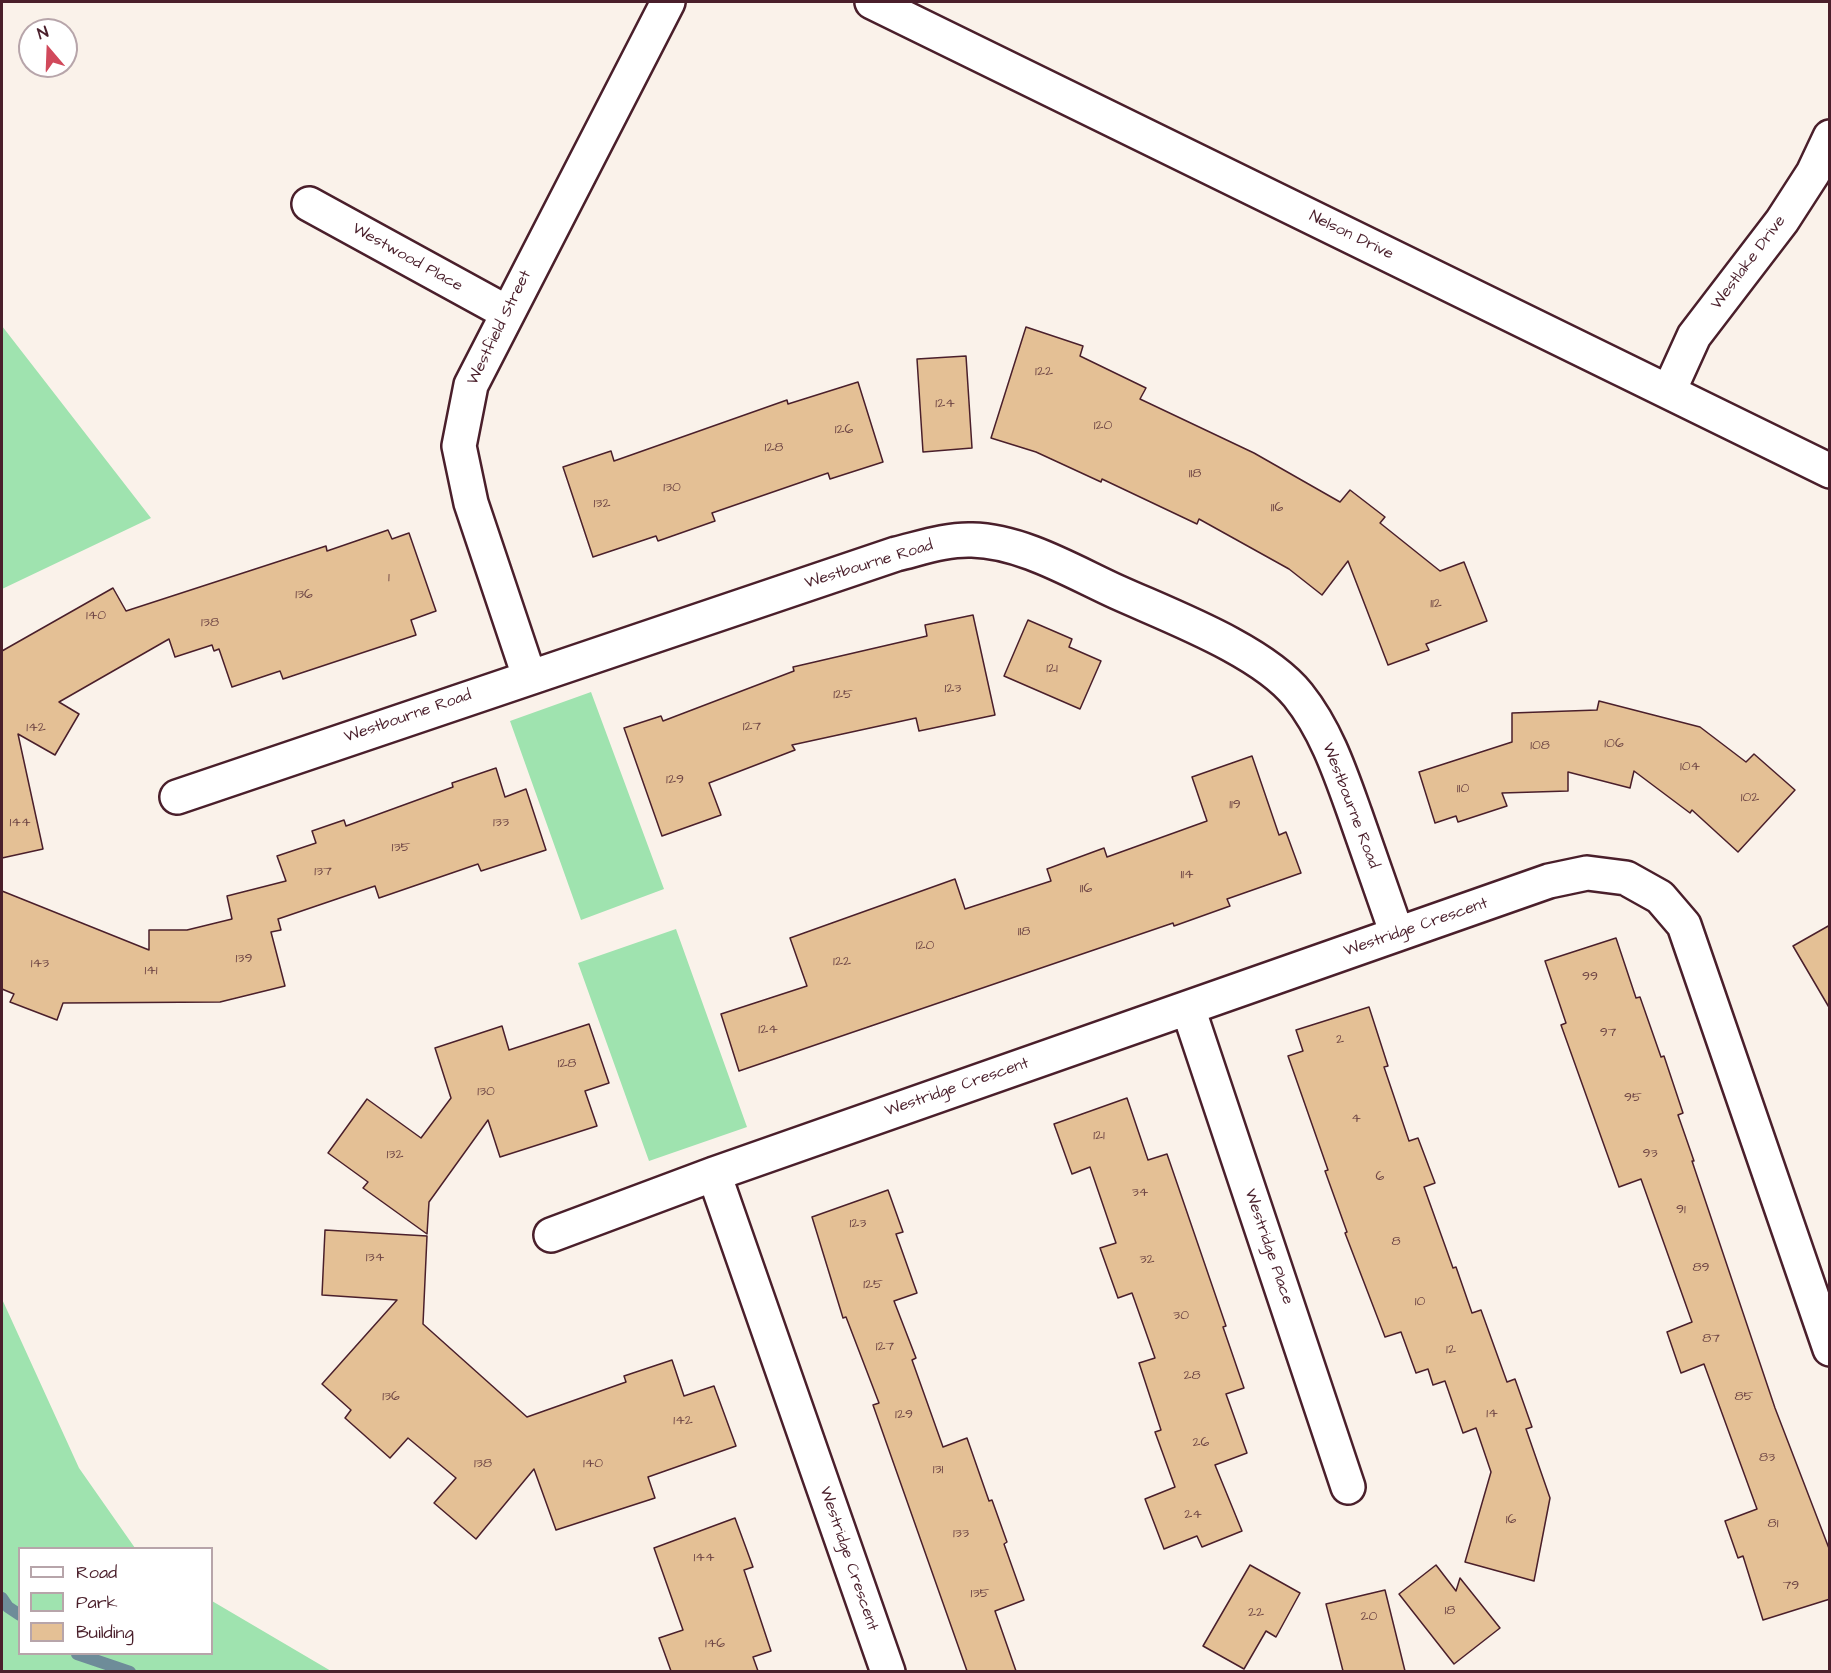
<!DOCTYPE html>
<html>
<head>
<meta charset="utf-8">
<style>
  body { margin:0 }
  #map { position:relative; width:1831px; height:1673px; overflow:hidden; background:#faf2ea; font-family:"Architects Daughter",sans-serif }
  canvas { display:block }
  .frame { position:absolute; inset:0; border:3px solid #4a1f2b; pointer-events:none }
  .legend { position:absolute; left:18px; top:1547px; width:195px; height:108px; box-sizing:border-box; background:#fff; border:2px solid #b7a5aa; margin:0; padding:8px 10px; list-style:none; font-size:18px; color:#4a1f2b }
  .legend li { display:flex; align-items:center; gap:12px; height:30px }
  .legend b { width:30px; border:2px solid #b7a5aa }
  .north { position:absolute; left:18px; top:18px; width:60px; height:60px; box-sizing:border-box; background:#fff; border:2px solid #b7a5aa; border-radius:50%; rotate:341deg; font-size:16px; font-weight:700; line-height:24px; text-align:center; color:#4a1f2b }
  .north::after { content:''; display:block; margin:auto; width:21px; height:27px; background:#d1495b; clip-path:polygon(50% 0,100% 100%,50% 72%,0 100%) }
</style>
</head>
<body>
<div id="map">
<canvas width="1831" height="1673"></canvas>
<div class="frame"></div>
<ul class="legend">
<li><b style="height:8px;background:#fff"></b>Road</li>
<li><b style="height:16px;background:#9fe3af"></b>Park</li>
<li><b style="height:16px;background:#e4c095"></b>Building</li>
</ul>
<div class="north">N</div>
</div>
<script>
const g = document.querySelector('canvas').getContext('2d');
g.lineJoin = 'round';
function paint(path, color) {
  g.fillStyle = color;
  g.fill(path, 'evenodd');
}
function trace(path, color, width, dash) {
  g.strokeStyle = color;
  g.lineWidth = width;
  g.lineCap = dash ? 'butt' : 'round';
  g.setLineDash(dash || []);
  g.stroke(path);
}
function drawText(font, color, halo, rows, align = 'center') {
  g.font = font + ' "Architects Daughter",sans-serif';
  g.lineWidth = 5;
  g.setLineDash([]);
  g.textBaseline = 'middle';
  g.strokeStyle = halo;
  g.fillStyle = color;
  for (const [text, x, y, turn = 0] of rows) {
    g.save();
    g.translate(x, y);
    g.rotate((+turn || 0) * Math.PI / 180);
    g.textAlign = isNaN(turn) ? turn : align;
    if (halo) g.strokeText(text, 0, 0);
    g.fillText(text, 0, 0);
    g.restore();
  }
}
const green = new Path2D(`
  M 2,326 L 151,518 L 2,589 Z
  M 591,692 L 664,889 L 581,920 L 510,721 Z
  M 676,929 L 747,1127 L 649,1161 L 578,963 Z
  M 2,1299 L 79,1468 L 135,1548 L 20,1548 L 20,1654 L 212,1654 L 212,1601 L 331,1671 L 2,1671 Z`);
const stream = new Path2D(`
  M 2,1598 L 8,1607 L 20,1615
  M 77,1654 L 130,1672`);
const building = new Path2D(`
  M 1026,327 L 1083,346 L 1080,356 L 1146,388 L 1140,399 L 1254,453 L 1340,502 L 1350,490 L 1385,517 L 1380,523 L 1440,571 L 1464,562 L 1487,621 L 1426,644 L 1429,650 L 1388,665 L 1348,561 L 1322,595 L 1289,569 L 1199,519 L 1197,524 L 1102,479 L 1101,482 L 1036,452 L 991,438 Z
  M 966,356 L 972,448 L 923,452 L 917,359 Z
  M 858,382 L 883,462 L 830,479 L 828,473 L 712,513 L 715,521 L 658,541 L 656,536 L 593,557 L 563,467 L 611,451 L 614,461 L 787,400 L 788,404 Z
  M 388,530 L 392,539 L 409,533 L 436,611 L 411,620 L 416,635 L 283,679 L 280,671 L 232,687 L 219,649 L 214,651 L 212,645 L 175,657 L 169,639 L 59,702 L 79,714 L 55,755 L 18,734 L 43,849 L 2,858 L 2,651 L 113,588 L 126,611 L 326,546 L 327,551 Z
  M 973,615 L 995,715 L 919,731 L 916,718 L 792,745 L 795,750 L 709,783 L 721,815 L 662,836 L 624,728 L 661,716 L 663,721 L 794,671 L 793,667 L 927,636 L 925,625 Z
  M 1028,620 L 1072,639 L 1069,647 L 1101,661 L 1080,709 L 1004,676 Z
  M 1599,701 L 1700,727 L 1746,762 L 1754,754 L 1795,790 L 1738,852 L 1692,810 L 1690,813 L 1634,771 L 1630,788 L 1568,772 L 1568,791 L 1502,793 L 1507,806 L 1458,822 L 1456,816 L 1435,823 L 1419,772 L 1512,742 L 1512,713 L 1597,710 Z
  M 1252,756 L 1279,835 L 1286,832 L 1301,873 L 1227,899 L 1230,906 L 1174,926 L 1173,923 L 739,1071 L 721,1014 L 807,986 L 790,938 L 955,879 L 965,909 L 1051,881 L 1047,869 L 1104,848 L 1107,857 L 1207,821 L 1192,777 Z
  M 496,768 L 505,797 L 526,789 L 546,850 L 481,871 L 478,864 L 379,898 L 375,886 L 278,919 L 281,930 L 271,932 L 285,986 L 220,1002 L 63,1003 L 57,1020 L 10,1002 L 14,994 L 2,989 L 2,891 L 149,950 L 149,930 L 187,930 L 232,919 L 227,896 L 286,881 L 277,856 L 316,843 L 312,831 L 344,820 L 346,826 L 453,787 L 452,783 Z
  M 1830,925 L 1830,1009 L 1793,946 Z
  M 1616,938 L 1636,998 L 1640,997 L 1661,1057 L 1664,1056 L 1683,1113 L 1678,1115 L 1694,1161 L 1692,1161 L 1775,1408 L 1830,1551 L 1830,1599 L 1763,1620 L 1743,1556 L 1738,1558 L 1725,1521 L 1757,1509 L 1704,1364 L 1681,1373 L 1667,1332 L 1692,1322 L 1641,1179 L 1619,1187 L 1561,1025 L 1566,1023 L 1545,961 Z
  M 1369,1007 L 1388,1066 L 1384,1067 L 1409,1141 L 1418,1138 L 1435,1183 L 1424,1187 L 1453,1268 L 1456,1267 L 1472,1313 L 1481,1310 L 1507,1382 L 1515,1379 L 1532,1427 L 1526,1429 L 1550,1498 L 1534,1581 L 1465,1562 L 1491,1472 L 1476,1428 L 1463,1433 L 1445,1381 L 1433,1385 L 1428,1369 L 1416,1373 L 1401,1332 L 1385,1337 L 1345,1233 L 1347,1232 L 1325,1171 L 1328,1170 L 1288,1056 L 1303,1051 L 1296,1030 Z
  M 589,1024 L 609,1083 L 585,1091 L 597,1126 L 500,1157 L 488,1120 L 429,1202 L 427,1234 L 363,1188 L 368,1182 L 328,1153 L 367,1099 L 421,1138 L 451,1098 L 435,1048 L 502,1026 L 509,1050 Z
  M 1127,1098 L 1148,1160 L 1167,1154 L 1226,1326 L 1223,1327 L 1244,1388 L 1226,1394 L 1247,1453 L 1215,1465 L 1242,1531 L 1202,1547 L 1197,1536 L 1164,1549 L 1145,1499 L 1175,1487 L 1155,1432 L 1161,1430 L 1139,1363 L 1155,1358 L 1132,1293 L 1118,1298 L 1100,1248 L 1116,1243 L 1090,1167 L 1072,1174 L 1054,1124 Z
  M 888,1190 L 903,1232 L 896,1234 L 917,1293 L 894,1301 L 916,1358 L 912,1360 L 943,1447 L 967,1438 L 989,1501 L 992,1500 L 1007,1542 L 1004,1544 L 1024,1600 L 995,1611 L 1016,1671 L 967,1671 L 873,1405 L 879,1403 L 846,1317 L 843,1318 L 812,1217 Z
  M 325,1230 L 427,1236 L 423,1324 L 527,1417 L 626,1382 L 624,1376 L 672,1360 L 684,1396 L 714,1386 L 736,1446 L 648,1477 L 655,1498 L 556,1530 L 534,1469 L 476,1539 L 434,1503 L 456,1478 L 408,1438 L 390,1458 L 345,1418 L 351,1410 L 322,1384 L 397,1300 L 322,1295 Z
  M 735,1518 L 753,1567 L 744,1570 L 771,1651 L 753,1657 L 758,1671 L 671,1671 L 659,1638 L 683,1630 L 654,1548 Z
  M 1250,1565 L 1300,1593 L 1276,1637 L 1266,1631 L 1244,1669 L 1203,1646 Z
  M 1436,1565 L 1456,1591 L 1460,1578 L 1500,1628 L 1454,1664 L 1399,1594 Z
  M 1385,1590 L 1405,1671 L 1343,1671 L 1326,1604 Z`);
const minor = new Path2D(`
  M 309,204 L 506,312
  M 1669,391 L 1694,336 L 1782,221 L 1813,173 L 1830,137
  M 529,676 L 471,503 L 459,446 L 471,385 L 668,2
  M 177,797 L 896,554 C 921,548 947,539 972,540 C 1022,541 1073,572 1117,592 C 1170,616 1262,650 1298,695 C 1326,730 1340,772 1355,814 C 1369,854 1383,894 1397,934
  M 1188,1008 L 1348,1487
  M 714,1174 L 888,1672
  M 551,1235 L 714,1174 L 1549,881 L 1587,873 L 1626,878 L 1660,897 L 1684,925 L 1830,1349`);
const tertiary = new Path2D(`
  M 872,2 L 1830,471`);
const numberNames = [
  ["122",1044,372],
  ["124",945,404],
  ["120",1103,426],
  ["126",844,430],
  ["128",774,448],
  ["118",1195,474],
  ["130",672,488],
  ["132",602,504],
  ["116",1277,508],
  ["1",389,578],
  ["136",304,595],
  ["112",1436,604],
  ["140",96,616],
  ["138",210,623],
  ["121",1052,669],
  ["123",953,689],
  ["125",843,695],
  ["127",752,727],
  ["142",36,728],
  ["106",1614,744],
  ["108",1540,746],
  ["104",1690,767],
  ["129",675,780],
  ["110",1463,789],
  ["102",1750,798],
  ["119",1235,805],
  ["144",20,823],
  ["133",501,823],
  ["135",401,848],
  ["137",323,872],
  ["114",1187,875],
  ["116",1086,889],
  ["118",1024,932],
  ["120",925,946],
  ["139",244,959],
  ["122",842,962],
  ["143",40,964],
  ["141",151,971],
  ["99",1590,977],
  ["124",768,1030],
  ["97",1608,1033],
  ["2",1340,1040],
  ["128",567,1064],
  ["130",486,1092],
  ["95",1633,1098],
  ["4",1356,1119],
  ["121",1099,1136],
  ["93",1650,1154],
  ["132",395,1155],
  ["6",1380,1177],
  ["34",1140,1193],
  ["91",1681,1210],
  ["123",858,1224],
  ["8",1396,1242],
  ["134",375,1258],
  ["32",1147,1260],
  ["89",1701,1268],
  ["125",873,1285],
  ["10",1420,1302],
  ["30",1181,1316],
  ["87",1711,1339],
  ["127",885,1347],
  ["12",1451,1350],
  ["28",1192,1376],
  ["136",391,1397],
  ["85",1744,1397],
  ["14",1492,1414],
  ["129",904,1415],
  ["142",683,1421],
  ["26",1201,1443],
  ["83",1767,1458],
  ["138",483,1464],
  ["140",593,1464],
  ["131",938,1470],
  ["24",1193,1515],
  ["16",1511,1520],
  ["81",1773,1524],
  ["133",961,1534],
  ["144",704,1558],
  ["79",1791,1586],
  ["135",980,1594],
  ["18",1450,1611],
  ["22",1256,1613],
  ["20",1369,1617],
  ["146",715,1644]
];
const streetNames = [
  ["Nelson Drive",1351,236,26],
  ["Westwood Place",407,258,29],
  ["Westlake Drive",1749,263,-53],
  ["Westfield Street",500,328,-64],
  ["Westbourne Road",869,565,-17],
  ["Westbourne Road",408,717,-19],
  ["Westbourne Road",1350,806,69],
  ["Westridge Crescent",1416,928,-19],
  ["Westridge Crescent",957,1088,-19],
  ["Westridge Place",1268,1247,71],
  ["Westridge Crescent",848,1559,71]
];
paint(green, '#9fe3af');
trace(stream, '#6e8c99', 12);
paint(building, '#e4c095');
trace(building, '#4a1f2b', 1.5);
trace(minor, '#4a1f2b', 38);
trace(tertiary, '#4a1f2b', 38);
trace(minor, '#fff', 33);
trace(tertiary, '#fff', 33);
drawText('14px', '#704746', null, numberNames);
drawText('16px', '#4a1f2b', '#fff', streetNames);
</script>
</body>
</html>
